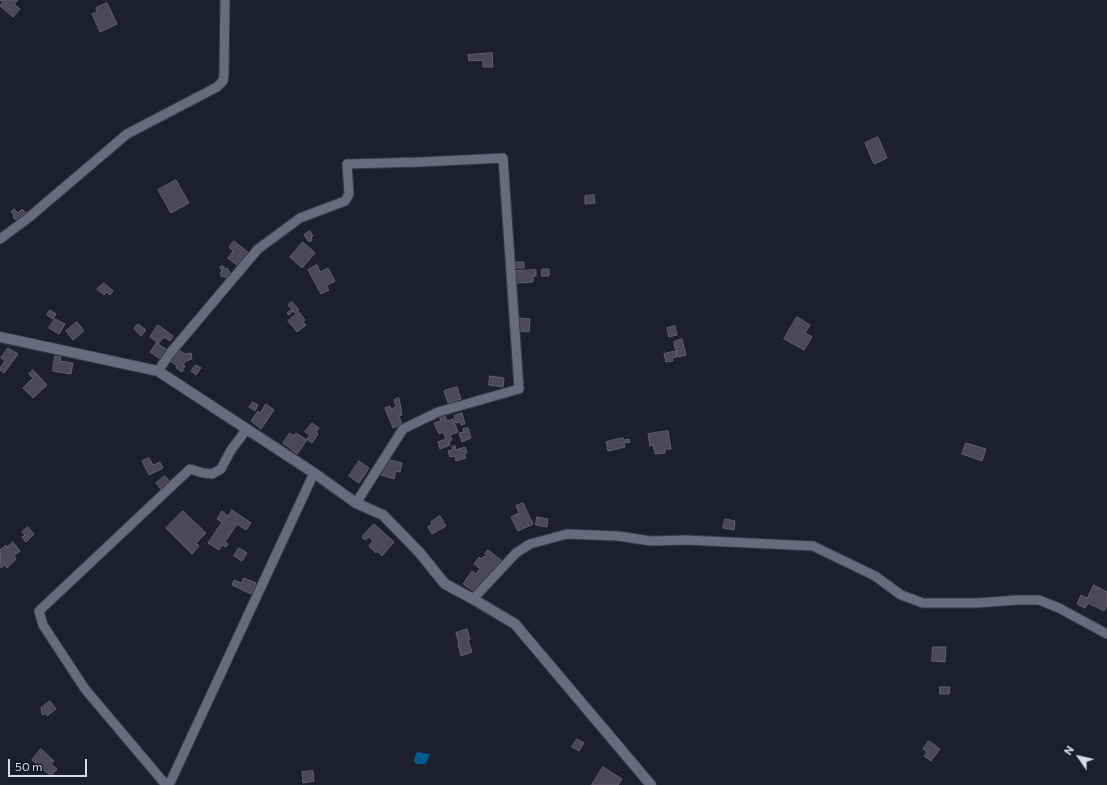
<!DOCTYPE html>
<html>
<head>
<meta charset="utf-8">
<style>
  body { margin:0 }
  #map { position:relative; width:1107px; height:785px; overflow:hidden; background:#1d1e2e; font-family:Commissioner,sans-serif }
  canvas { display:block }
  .north { position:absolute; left:1059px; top:737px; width:40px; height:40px; -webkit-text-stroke:3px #141524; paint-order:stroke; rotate:304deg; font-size:11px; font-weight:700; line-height:16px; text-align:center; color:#dadbe6 }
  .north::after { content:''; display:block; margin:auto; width:14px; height:18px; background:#dadbe6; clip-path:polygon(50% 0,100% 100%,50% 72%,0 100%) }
  .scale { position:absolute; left:8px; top:759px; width:79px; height:18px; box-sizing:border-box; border:2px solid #dadbe6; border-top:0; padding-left:5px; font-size:12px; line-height:14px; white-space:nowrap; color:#dadbe6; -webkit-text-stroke:3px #141524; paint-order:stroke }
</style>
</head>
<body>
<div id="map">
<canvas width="1107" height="785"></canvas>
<div class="north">N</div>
<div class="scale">50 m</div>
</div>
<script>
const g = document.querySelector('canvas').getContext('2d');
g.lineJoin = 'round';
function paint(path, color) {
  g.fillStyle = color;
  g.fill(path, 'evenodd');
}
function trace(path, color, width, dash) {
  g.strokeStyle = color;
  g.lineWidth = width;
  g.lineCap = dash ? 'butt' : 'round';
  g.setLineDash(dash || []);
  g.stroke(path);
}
const water = new Path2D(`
  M 417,752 L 430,754 L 428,759 L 425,764 L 416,764 L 414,761 L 415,756 Z`);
const building = new Path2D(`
  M 0,0 L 18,0 L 14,4 L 20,9 L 13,17 L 0,6 L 3,2 Z
  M 107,3 L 117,24 L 100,32 L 92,14 L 97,12 L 96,8 Z
  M 492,53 L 493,67 L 483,67 L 483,60 L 469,61 L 468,55 Z
  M 878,137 L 887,158 L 874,164 L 865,143 Z
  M 176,180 L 189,203 L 171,213 L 158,190 Z
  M 594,195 L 595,203 L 585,204 L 585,196 Z
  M 14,209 L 18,213 L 22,209 L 28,215 L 19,223 L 13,217 L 14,215 L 11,212 Z
  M 310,231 L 313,236 L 311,238 L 312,240 L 309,242 L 304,235 Z
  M 234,241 L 250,254 L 239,267 L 228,258 L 233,251 L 229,247 Z
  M 303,242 L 315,253 L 302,268 L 290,257 Z
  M 516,262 L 524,262 L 524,268 L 516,268 Z
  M 317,265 L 320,272 L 328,268 L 335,281 L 326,286 L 329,290 L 321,294 L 308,270 Z
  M 223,266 L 225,269 L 227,268 L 231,275 L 226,278 L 224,276 L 222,277 L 220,273 L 222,271 L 220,267 Z
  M 542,269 L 549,269 L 549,276 L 542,276 Z
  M 536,270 L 536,276 L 533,276 L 533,282 L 517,283 L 516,271 Z
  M 104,283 L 113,291 L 110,295 L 107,292 L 104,295 L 97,289 Z
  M 292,302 L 299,310 L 295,313 L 293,311 L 289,315 L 287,313 L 292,309 L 288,305 Z
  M 50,310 L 56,314 L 53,319 L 47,315 Z
  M 299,312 L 305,320 L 303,322 L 306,325 L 297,332 L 288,321 Z
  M 797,317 L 810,325 L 805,333 L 812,337 L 804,350 L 784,339 Z
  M 520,318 L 530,319 L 529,332 L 519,331 Z
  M 55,319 L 65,324 L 59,334 L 49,328 Z
  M 77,322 L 84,331 L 73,340 L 66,331 Z
  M 138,324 L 146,330 L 141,336 L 134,329 Z
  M 158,325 L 173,336 L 170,341 L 164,337 L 158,344 L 169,351 L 162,360 L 150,352 L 157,342 L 150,337 Z
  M 675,326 L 677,335 L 669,337 L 667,328 Z
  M 682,339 L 686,355 L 678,357 L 676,350 L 682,349 L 681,347 L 675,349 L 674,342 Z
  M 8,348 L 18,354 L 4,373 L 0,370 L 0,368 L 5,361 L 1,358 Z
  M 177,349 L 185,354 L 191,353 L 192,359 L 186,361 L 183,365 L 185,366 L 182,372 L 176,368 L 177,366 L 169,360 Z
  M 676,351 L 677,357 L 672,358 L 673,361 L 666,362 L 664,354 Z
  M 55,356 L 61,357 L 60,361 L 73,363 L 71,374 L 53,371 Z
  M 196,365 L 201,368 L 196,375 L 191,371 Z
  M 33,370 L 47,385 L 33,398 L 23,388 L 33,378 L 29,374 Z
  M 490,376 L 504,378 L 503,387 L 489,385 Z
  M 457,387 L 461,399 L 448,403 L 444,391 Z
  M 399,398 L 402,415 L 399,416 L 402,424 L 393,428 L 385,408 L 390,406 L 391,409 L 396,407 L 394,400 Z
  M 253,402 L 258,405 L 255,411 L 249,407 Z
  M 266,404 L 274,410 L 261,429 L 251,421 L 258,411 L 260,413 Z
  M 462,413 L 465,424 L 461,425 L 460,422 L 456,423 L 454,416 Z
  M 444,414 L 447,421 L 453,419 L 458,432 L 450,435 L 452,440 L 449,442 L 450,445 L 440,449 L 438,442 L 446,439 L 443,432 L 439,434 L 434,423 L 441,421 L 439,416 Z
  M 312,423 L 319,428 L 316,432 L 318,434 L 312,443 L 307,439 L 310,435 L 305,432 Z
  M 468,428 L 471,438 L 462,442 L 459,433 L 464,432 L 463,429 Z
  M 668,431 L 671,449 L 665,449 L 665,453 L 655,454 L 653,445 L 650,446 L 648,434 Z
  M 290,433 L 294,436 L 296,433 L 307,440 L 297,454 L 283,443 Z
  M 623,438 L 624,440 L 629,439 L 630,442 L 624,443 L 625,447 L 608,451 L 606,442 Z
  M 966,443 L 986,449 L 982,461 L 962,454 Z
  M 455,446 L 456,450 L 465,447 L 467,453 L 464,453 L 466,458 L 456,461 L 455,456 L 450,457 L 448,451 L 453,449 L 452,447 Z
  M 149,458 L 153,465 L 160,462 L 163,468 L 149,475 L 142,461 Z
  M 386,459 L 402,463 L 400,472 L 396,471 L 394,479 L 381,475 Z
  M 359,461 L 369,468 L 359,483 L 349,476 Z
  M 165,476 L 170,482 L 161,489 L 156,483 Z
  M 523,503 L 533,524 L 518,531 L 511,517 L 519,513 L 516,506 Z
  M 232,510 L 251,523 L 246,530 L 237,524 L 225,542 L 228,544 L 226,547 L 222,545 L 219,550 L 208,543 L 222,522 L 217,519 L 222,511 L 228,516 Z
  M 183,511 L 206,533 L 196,543 L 199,546 L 192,554 L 166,528 Z
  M 440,516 L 446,526 L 432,534 L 428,527 L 432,524 L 431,522 Z
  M 537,517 L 548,519 L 547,527 L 536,525 Z
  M 725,519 L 735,521 L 734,530 L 723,528 Z
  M 374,524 L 394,542 L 382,556 L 377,551 L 376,553 L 369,546 L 373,541 L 369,537 L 365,540 L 362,537 Z
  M 28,527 L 34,534 L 26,542 L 22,537 L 25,535 L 22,532 Z
  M 13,542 L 20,551 L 14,556 L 16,559 L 7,568 L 5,565 L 1,568 L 0,550 L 6,545 L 7,547 Z
  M 239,548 L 247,553 L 242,561 L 234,556 Z
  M 488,550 L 501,560 L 489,576 L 474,564 L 479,557 L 481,559 L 484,556 L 486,557 L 487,555 L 485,554 Z
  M 479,570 L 487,576 L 475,592 L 463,584 L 472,571 L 476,574 Z
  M 244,578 L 256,583 L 251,594 L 232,585 L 234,580 L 241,583 Z
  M 1094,585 L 1107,592 L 1107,606 L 1104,611 L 1088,603 L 1085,608 L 1077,604 L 1081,595 L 1087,598 Z
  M 467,629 L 470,639 L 468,640 L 472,652 L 461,656 L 458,644 L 459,644 L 456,633 Z
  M 933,647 L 946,647 L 945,662 L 932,661 Z
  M 940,687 L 950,687 L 949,694 L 940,694 Z
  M 50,701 L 56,709 L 47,716 L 45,713 L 43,715 L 41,712 L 42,711 L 41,708 Z
  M 577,739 L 584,743 L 579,751 L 572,747 Z
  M 929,741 L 940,749 L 931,761 L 924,756 L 927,752 L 923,749 Z
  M 41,749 L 54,761 L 51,764 L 57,769 L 51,776 L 32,760 Z
  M 603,767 L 622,779 L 618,785 L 592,785 Z
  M 313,771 L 314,781 L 303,783 L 302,772 Z`);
const minor = new Path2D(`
  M 0,239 L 27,219 L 127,134 L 217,87 L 223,81 L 224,74 L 225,0
  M 158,371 L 171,352 L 258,249 L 300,218 L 345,201 L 349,194 L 347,164 L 421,162 L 503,158 L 519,389 L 438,412 L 403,429 L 356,503
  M 473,599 L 516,553 L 530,544 L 567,534 L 618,536 L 651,541 L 686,540 L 813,546 L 875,576 L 901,595 L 923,603 L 977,603 L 1017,600 L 1039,600 L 1059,608 L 1107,634
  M 166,785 L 85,689 L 43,625 L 39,611 L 190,469 L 203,473 L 212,474 L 221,469 L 231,450 L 247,429
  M 169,785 L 314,473`);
const tertiary = new Path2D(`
  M 0,337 L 158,371 L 314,473 L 356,503 L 383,515 L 419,552 L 445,584 L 473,599 L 515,624 L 651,785`);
paint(water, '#015b8e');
paint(building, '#4c4759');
trace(building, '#645f71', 1);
trace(minor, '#3a3b47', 11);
trace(tertiary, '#3a3b47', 12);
trace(minor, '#686a7d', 9);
trace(tertiary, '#686a7d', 10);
</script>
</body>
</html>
